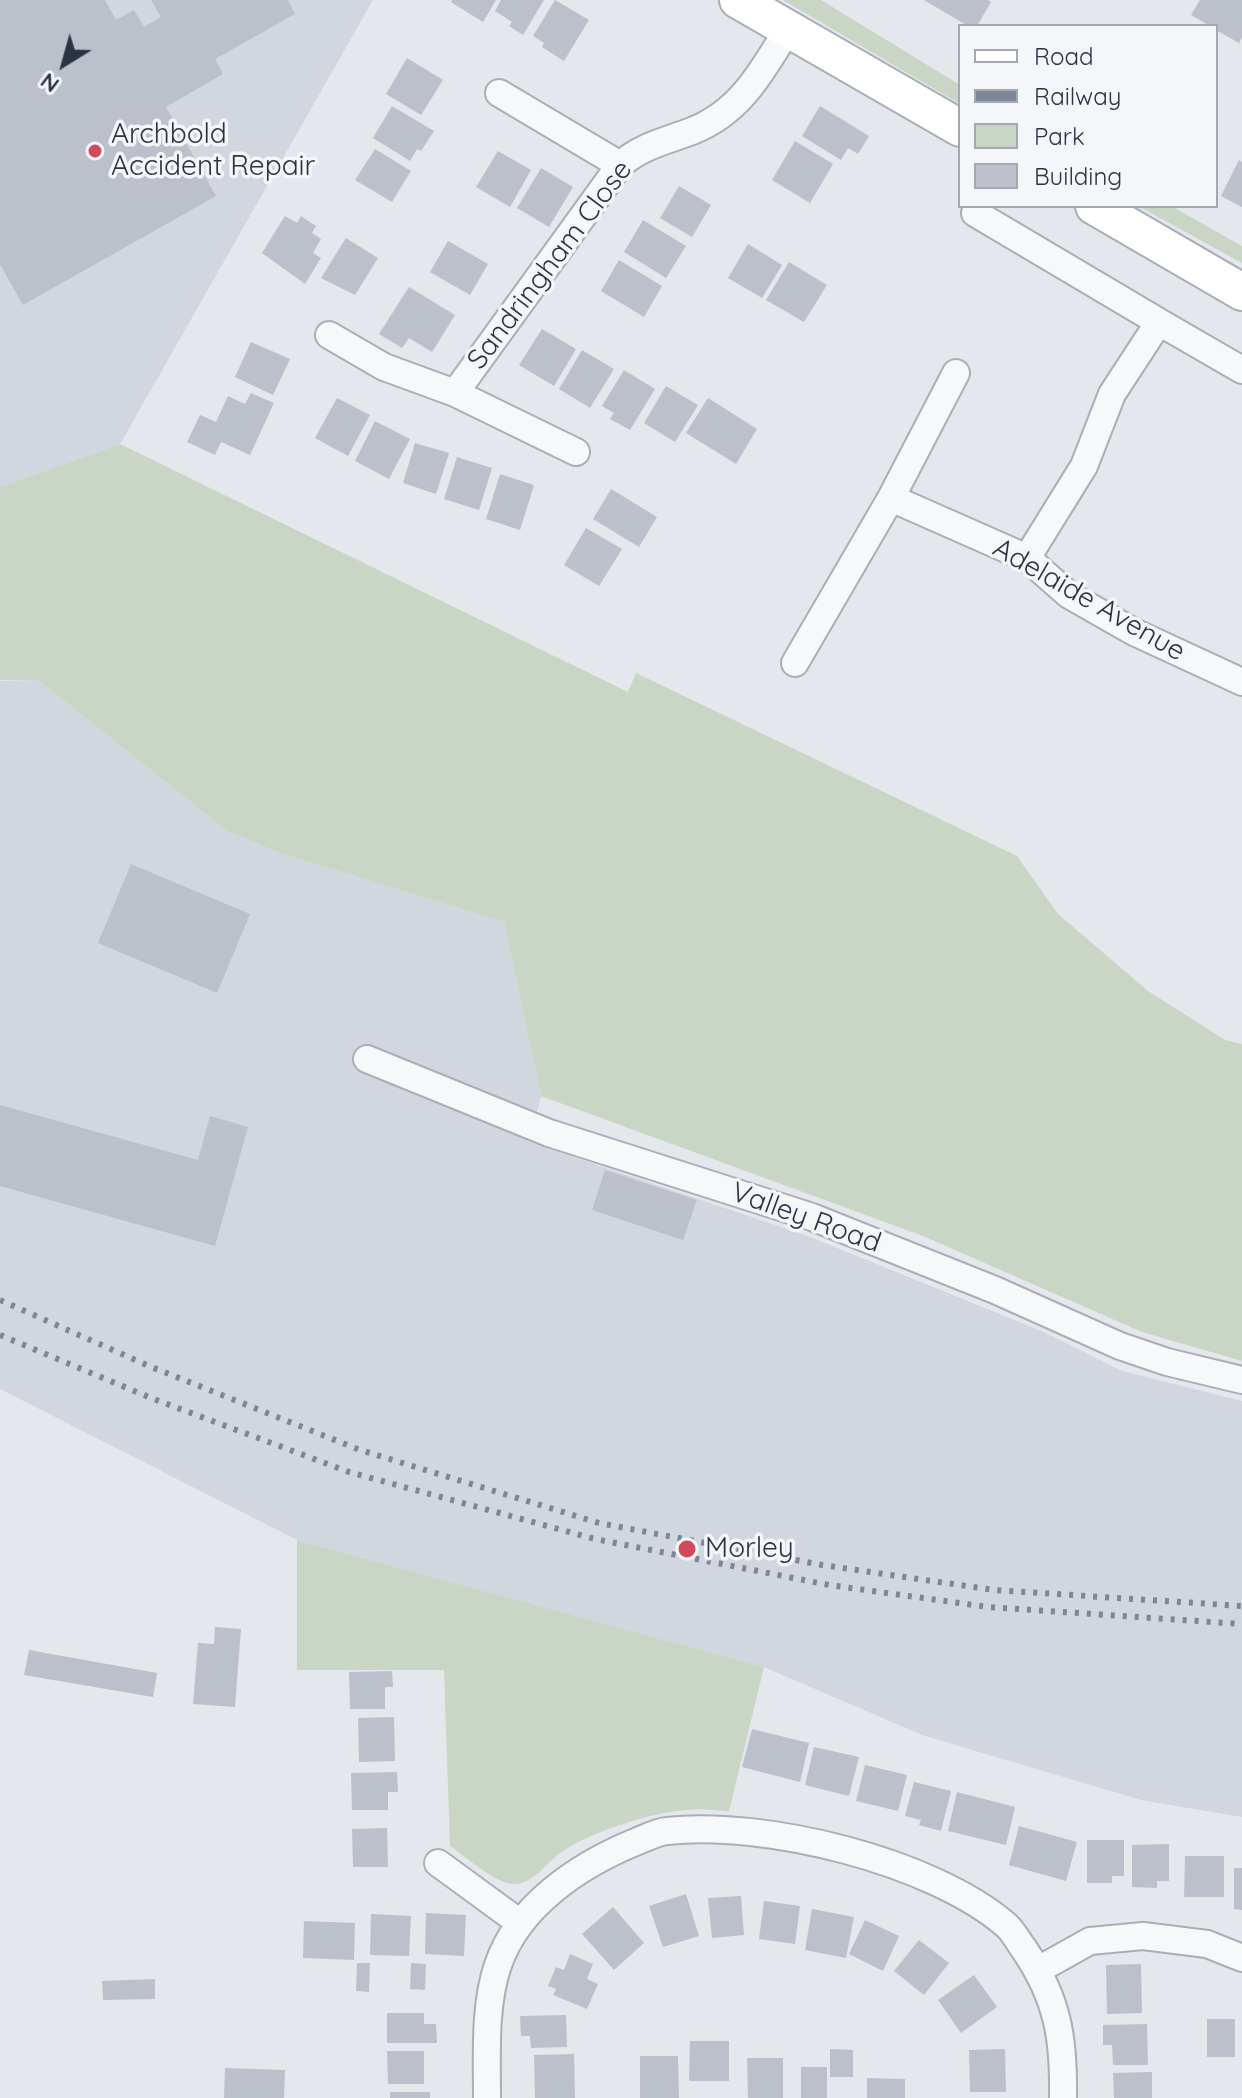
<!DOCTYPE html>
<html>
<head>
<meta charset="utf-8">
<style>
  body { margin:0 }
  #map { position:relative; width:1242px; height:2098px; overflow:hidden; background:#e4e7ec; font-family:Quicksand,sans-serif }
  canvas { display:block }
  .legend { position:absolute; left:958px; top:24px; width:260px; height:184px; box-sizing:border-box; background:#f4f6f9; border:2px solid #a4a8b1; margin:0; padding:10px 14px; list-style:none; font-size:24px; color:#2b3445 }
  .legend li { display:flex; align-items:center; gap:16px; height:40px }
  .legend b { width:40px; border:2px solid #a4a8b1 }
  .north { position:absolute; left:24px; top:24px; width:80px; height:80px; -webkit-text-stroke:6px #f4f6f9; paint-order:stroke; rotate:217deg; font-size:22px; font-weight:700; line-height:32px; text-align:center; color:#2b3445 }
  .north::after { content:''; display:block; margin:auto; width:28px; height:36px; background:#2b3445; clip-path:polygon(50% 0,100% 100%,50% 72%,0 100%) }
</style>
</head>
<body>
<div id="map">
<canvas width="1242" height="2098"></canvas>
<ul class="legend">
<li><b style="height:10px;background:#fff"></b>Road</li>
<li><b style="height:10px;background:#7d8696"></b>Railway</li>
<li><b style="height:22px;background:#c9d6c5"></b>Park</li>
<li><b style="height:22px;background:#bbc0ca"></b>Building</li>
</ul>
<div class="north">N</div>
</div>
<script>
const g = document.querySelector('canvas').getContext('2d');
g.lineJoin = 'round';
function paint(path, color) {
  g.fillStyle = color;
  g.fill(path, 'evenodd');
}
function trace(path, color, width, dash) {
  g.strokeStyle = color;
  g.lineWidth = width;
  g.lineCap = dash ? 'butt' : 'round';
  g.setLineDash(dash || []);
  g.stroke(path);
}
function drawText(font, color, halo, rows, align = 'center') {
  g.font = font + ' Quicksand,sans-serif';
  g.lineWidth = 7;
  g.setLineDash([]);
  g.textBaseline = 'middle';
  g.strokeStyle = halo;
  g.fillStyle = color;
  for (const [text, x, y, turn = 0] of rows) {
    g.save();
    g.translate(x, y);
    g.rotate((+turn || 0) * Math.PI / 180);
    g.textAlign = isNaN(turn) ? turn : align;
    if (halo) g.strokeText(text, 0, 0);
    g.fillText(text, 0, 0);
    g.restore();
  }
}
const built = new Path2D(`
  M 0,0 L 373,0 L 120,444 L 0,487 Z
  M 38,680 L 227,831 L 280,853 L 504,922 L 541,1096 L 529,1142 L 805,1235 L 1044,1332 L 1122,1371 L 1242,1401 L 1242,1817 L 1141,1800 L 922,1735 L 764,1667 L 297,1540 L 0,1389 L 0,681 Z`);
const green = new Path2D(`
  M 783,0 L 821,0 L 960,85 L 960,104 Z
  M 1138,206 L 1171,206 L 1242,246 L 1242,263 Z
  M 120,444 L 628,692 L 636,673 L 1017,856 L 1058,914 L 1148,991 L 1225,1040 L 1242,1044 L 1242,1361 L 1142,1332 L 923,1236 L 541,1096 L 504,922 L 280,853 L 227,831 L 38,680 L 0,680 L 0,487 Z
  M 297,1540 L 764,1667 L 729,1811 C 715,1811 700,1808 686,1810 C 649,1813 594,1831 563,1851 C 547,1861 534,1885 513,1884 C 496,1884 465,1856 450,1846 L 444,1670 L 297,1670 Z`);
const building = new Path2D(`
  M 0,0 L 105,0 L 116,20 L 134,10 L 144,27 L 161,17 L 151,0 L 288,0 L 295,14 L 215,59 L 223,74 L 166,107 L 216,196 L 23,305 L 0,264 Z
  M 452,0 L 496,0 L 483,22 L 451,2 Z
  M 501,0 L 544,0 L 523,35 L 509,26 L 512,22 L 495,11 Z
  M 555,0 L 589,20 L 564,61 L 542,47 L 544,43 L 533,36 Z
  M 924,0 L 988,0 L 991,2 L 977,26 L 968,26 Z
  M 1200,0 L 1242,0 L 1242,37 L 1239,43 L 1216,30 L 1216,26 L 1210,26 L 1191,15 Z
  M 407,58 L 443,80 L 421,115 L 386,94 Z
  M 392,106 L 434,131 L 421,151 L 417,149 L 410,161 L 373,138 Z
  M 820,106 L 869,136 L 858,154 L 848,148 L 841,160 L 802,136 Z
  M 795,141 L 833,164 L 810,203 L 772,180 Z
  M 375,149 L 411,171 L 392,202 L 355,180 Z
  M 498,151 L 531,170 L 510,207 L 476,187 Z
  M 1239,160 L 1242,162 L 1242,207 L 1221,196 Z
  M 541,168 L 573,187 L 549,227 L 517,208 Z
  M 679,186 L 711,205 L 692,237 L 660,218 Z
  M 285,216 L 297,223 L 301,216 L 316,226 L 312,233 L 321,239 L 313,253 L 321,258 L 305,284 L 262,253 Z
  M 643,220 L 686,246 L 666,278 L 624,252 Z
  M 346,238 L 378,258 L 355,295 L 321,278 Z
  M 448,241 L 488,264 L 470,295 L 430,272 Z
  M 748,244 L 782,265 L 762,298 L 728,278 Z
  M 619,260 L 662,286 L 644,317 L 601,291 Z
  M 789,262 L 827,285 L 804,322 L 766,300 Z
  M 409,287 L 455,315 L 432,352 L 409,338 L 402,348 L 379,334 Z
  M 542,329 L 576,349 L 554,386 L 519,365 Z
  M 251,342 L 290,359 L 273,395 L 235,377 Z
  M 582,350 L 614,369 L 590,408 L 559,389 Z
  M 624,370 L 655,389 L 630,430 L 610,419 L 614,413 L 602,406 Z
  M 666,386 L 698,405 L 675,442 L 644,423 Z
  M 251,393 L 274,403 L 250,455 L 221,442 L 215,455 L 187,442 L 200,415 L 216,422 L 228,396 L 245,404 Z
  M 337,398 L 370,415 L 348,456 L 315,438 Z
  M 708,398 L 757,429 L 736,464 L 686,433 Z
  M 375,421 L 410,439 L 389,479 L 355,461 Z
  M 415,443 L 449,453 L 436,494 L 403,483 Z
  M 457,457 L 492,468 L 479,510 L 444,499 Z
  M 500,474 L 534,485 L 520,530 L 486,519 Z
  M 611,489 L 657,517 L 639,547 L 593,519 Z
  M 586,528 L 622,549 L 599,586 L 564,565 Z
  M 131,864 L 250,914 L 217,993 L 98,943 Z
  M 0,1105 L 198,1160 L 210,1116 L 248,1127 L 215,1246 L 0,1186 Z
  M 605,1170 L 697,1200 L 683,1240 L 592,1210 Z
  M 215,1627 L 241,1629 L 235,1707 L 193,1704 L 198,1643 L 214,1644 Z
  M 29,1650 L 157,1673 L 153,1697 L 24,1675 Z
  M 392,1671 L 393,1687 L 385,1687 L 385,1709 L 350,1709 L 349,1672 Z
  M 394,1717 L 395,1761 L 359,1762 L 358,1718 Z
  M 752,1729 L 809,1743 L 800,1782 L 742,1767 Z
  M 814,1747 L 859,1757 L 849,1796 L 805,1785 Z
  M 865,1765 L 907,1775 L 898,1811 L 856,1801 Z
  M 397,1772 L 398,1792 L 388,1792 L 388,1810 L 352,1810 L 351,1773 Z
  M 914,1782 L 951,1791 L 941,1831 L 919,1825 L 921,1820 L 905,1816 Z
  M 957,1792 L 1015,1807 L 1006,1845 L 948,1831 Z
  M 1019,1826 L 1077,1842 L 1066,1881 L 1009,1865 Z
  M 387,1828 L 388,1867 L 353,1867 L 352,1829 Z
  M 1087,1840 L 1124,1840 L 1124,1876 L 1112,1876 L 1112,1883 L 1087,1883 Z
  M 1169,1844 L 1169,1881 L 1157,1881 L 1157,1888 L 1132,1887 L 1132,1845 Z
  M 1185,1856 L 1224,1856 L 1224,1897 L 1184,1897 Z
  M 1234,1868 L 1242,1868 L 1242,1910 L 1234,1909 Z
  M 686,1894 L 699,1936 L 663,1947 L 649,1906 Z
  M 741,1896 L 744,1935 L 712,1938 L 708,1898 Z
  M 764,1901 L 800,1906 L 795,1944 L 759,1939 Z
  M 613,1907 L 644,1943 L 614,1970 L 582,1934 Z
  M 812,1909 L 854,1917 L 846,1958 L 805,1950 Z
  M 426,1913 L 466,1915 L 464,1956 L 425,1954 Z
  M 371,1914 L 411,1916 L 409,1956 L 370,1955 Z
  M 865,1920 L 899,1936 L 883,1971 L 849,1954 Z
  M 304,1921 L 355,1923 L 354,1960 L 303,1958 Z
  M 919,1940 L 949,1963 L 924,1995 L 894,1971 Z
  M 570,1954 L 593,1964 L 587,1979 L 598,1984 L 587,2009 L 553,1995 L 556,1989 L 548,1986 L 556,1967 L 564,1970 Z
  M 357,1963 L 370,1963 L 369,1992 L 356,1991 Z
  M 411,1963 L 426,1964 L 425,1990 L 410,1989 Z
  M 1141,1964 L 1142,2013 L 1107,2014 L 1106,1965 Z
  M 974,1975 L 997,2007 L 961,2033 L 938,2000 Z
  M 155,1979 L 155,1999 L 103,2000 L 102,1981 Z
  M 387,2013 L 424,2013 L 424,2024 L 436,2024 L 437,2043 L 387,2043 Z
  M 566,2015 L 567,2047 L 531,2048 L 530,2036 L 521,2036 L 520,2016 Z
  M 1207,2019 L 1235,2019 L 1235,2057 L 1207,2057 Z
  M 1147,2024 L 1148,2065 L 1113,2065 L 1112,2045 L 1103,2045 L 1103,2025 Z
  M 690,2041 L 729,2041 L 729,2081 L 689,2081 Z
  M 830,2049 L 853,2050 L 853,2077 L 830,2077 Z
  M 1005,2049 L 1006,2092 L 970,2092 L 969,2050 Z
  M 387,2051 L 424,2051 L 424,2084 L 388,2084 Z
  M 574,2054 L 575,2098 L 535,2098 L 534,2055 Z
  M 640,2056 L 678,2056 L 679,2098 L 640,2098 Z
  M 747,2058 L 783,2058 L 783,2098 L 748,2098 Z
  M 801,2067 L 827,2067 L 827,2098 L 801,2098 Z
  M 225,2068 L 285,2070 L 284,2098 L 224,2098 Z
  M 1152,2072 L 1152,2098 L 1114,2098 L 1113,2073 Z
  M 867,2078 L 905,2079 L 905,2098 L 867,2098 Z
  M 390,2092 L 430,2092 L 430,2098 L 390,2098 Z`);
const street = new Path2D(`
  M 499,93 L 620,165
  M 975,213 L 1159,322 L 1112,394 L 1084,466 L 1027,558
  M 1159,322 L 1242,370
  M 329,335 L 384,367 L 455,393 L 620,165 C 641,146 666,141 692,131 C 741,112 762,71 788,29
  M 455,393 L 576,452
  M 891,498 L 956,373
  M 795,663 L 891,498 L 1027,558 L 1069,595 L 1134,632 L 1242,682
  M 367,1059 L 549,1133 L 812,1217 L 995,1290 L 1120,1346 L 1167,1362 L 1242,1380
  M 438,1863 L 520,1923
  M 1038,1970 L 1090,1941 L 1143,1936 L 1207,1944 L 1242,1958
  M 487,2098 C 487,2056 484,2005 498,1965 C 518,1906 578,1866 633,1843 C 644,1839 656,1832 667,1831 C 764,1820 932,1861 1006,1925 C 1013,1931 1018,1941 1024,1949 C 1058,1999 1064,2038 1063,2098`);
const secondary = new Path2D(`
  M 738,0 L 960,128
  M 1094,206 L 1242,292`);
const rail = new Path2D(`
  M 0,1300 L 149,1366 L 360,1450 L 599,1523 L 822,1565 L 994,1590 L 1242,1606
  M 0,1335 L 151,1398 L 349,1472 L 595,1539 L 829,1585 L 988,1607 L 1242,1624`);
const markers = [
  [95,151,8,"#d1495b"],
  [687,1549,10,"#d1495b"]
];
const poiNames = [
  ["Archbold",111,135],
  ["Accident Repair",111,167],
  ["Morley",705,1549]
];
const streetNames = [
  ["Sandringham Close",550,265,-53],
  ["Adelaide Avenue",1089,600,30],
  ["Valley Road",806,1218,20]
];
paint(built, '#d2d6de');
paint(green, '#c9d6c5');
paint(building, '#bbc0ca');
trace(street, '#a9aeb7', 30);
trace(secondary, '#a9aeb7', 40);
trace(street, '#f7f8fa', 26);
trace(secondary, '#fff', 36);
trace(rail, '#7d8696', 6, [4, 8]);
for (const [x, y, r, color] of markers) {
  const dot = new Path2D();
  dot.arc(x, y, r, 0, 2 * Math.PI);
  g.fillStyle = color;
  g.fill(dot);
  trace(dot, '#f4f6f9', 3);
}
drawText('28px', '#2b3445', '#f4f6f9', poiNames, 'left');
drawText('28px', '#2b3445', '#f4f6f9', streetNames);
</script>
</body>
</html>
